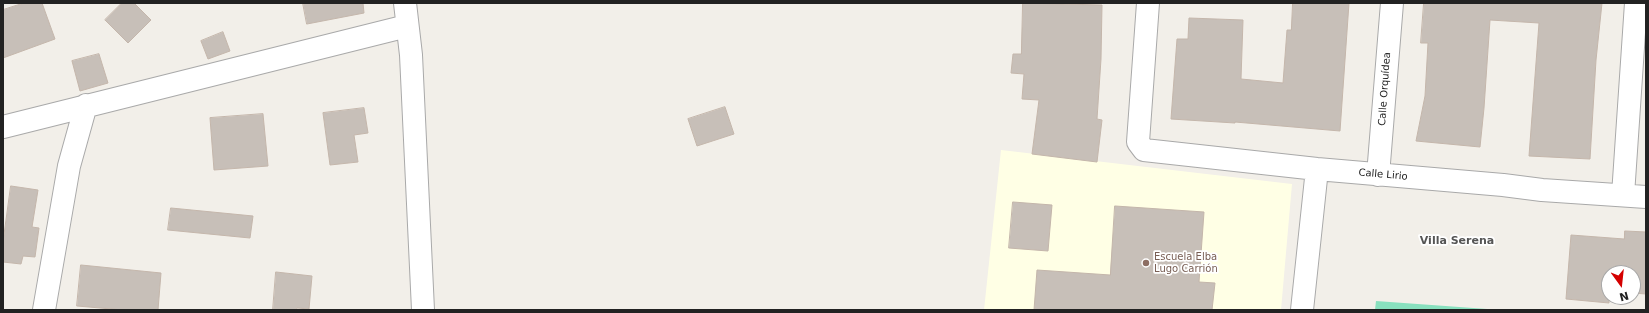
<!DOCTYPE html>
<html>
<head>
<meta charset="utf-8">
<style>
  body { margin:0 }
  #map { position:relative; width:1649px; height:313px; overflow:hidden; background:#f2efe9; font-family:"DejaVu Sans",sans-serif }
  canvas { display:block }
  .frame { position:absolute; inset:0; border:4px solid #222; pointer-events:none }
  .north { position:absolute; left:1601px; top:265px; width:40px; height:40px; box-sizing:border-box; background:#fff; border:1px solid #a7a7a7; border-radius:50%; rotate:165deg; font-size:11px; font-weight:700; line-height:16px; text-align:center; color:#222 }
  .north::after { content:''; display:block; margin:auto; width:14px; height:18px; background:#d40000; clip-path:polygon(50% 0,100% 100%,50% 72%,0 100%) }
</style>
</head>
<body>
<div id="map">
<canvas width="1649" height="313"></canvas>
<div class="frame"></div>
<div class="north">N</div>
</div>
<script>
const g = document.querySelector('canvas').getContext('2d');
g.lineJoin = 'round';
function paint(path, color) {
  g.fillStyle = color;
  g.fill(path, 'evenodd');
}
function trace(path, color, width, dash) {
  g.strokeStyle = color;
  g.lineWidth = width;
  g.lineCap = dash ? 'butt' : 'round';
  g.setLineDash(dash || []);
  g.stroke(path);
}
function drawText(font, color, halo, rows, align = 'center') {
  g.font = font + ' "DejaVu Sans",sans-serif';
  g.lineWidth = 3.5;
  g.setLineDash([]);
  g.textBaseline = 'middle';
  g.strokeStyle = halo;
  g.fillStyle = color;
  for (const [text, x, y, turn = 0] of rows) {
    g.save();
    g.translate(x, y);
    g.rotate((+turn || 0) * Math.PI / 180);
    g.textAlign = isNaN(turn) ? turn : align;
    if (halo) g.strokeText(text, 0, 0);
    g.fillText(text, 0, 0);
    g.restore();
  }
}
const education = new Path2D(`
  M 1001,150 L 1292,184 L 1281,310 L 984,310 Z`);
const pitch = new Path2D(`
  M 1376,301 L 1501,310 L 1375,310 Z`);
const building = new Path2D(`
  M 24,3 L 42,3 L 55,39 L 3,58 L 3,10 Z
  M 122,3 L 134,3 L 151,20 L 128,43 L 105,20 Z
  M 303,3 L 363,3 L 364,13 L 307,24 Z
  M 1023,3 L 1102,5 L 1101,59 L 1097,119 L 1102,120 L 1097,162 L 1032,154 L 1039,100 L 1022,99 L 1024,74 L 1011,73 L 1013,54 L 1021,54 Z
  M 1293,3 L 1349,3 L 1340,131 L 1235,122 L 1235,123 L 1171,119 L 1177,39 L 1188,39 L 1189,18 L 1243,20 L 1241,79 L 1283,83 L 1287,30 L 1291,30 Z
  M 1424,3 L 1602,3 L 1596,60 L 1590,159 L 1529,156 L 1539,23 L 1490,20 L 1484,108 L 1480,147 L 1416,141 L 1425,96 L 1428,43 L 1421,43 Z
  M 223,32 L 230,51 L 208,59 L 201,41 Z
  M 99,54 L 108,83 L 80,91 L 72,61 Z
  M 725,107 L 734,134 L 697,146 L 688,119 Z
  M 364,108 L 368,133 L 354,135 L 358,162 L 330,165 L 323,113 Z
  M 263,114 L 268,166 L 214,170 L 210,118 Z
  M 11,186 L 38,190 L 32,227 L 39,228 L 35,257 L 23,256 L 21,264 L 3,262 L 3,242 Z
  M 1013,202 L 1052,205 L 1048,251 L 1009,248 Z
  M 1115,206 L 1204,212 L 1199,282 L 1215,283 L 1212,310 L 1034,310 L 1037,270 L 1110,275 Z
  M 171,208 L 253,216 L 250,238 L 168,230 Z
  M 1625,231 L 1646,232 L 1646,294 L 1633,293 L 1633,273 L 1609,273 L 1609,303 L 1566,299 L 1571,235 L 1624,239 Z
  M 81,265 L 161,273 L 158,310 L 123,310 L 77,306 Z
  M 276,272 L 312,276 L 309,309 L 297,308 L 296,310 L 273,310 Z`);
const minor = new Path2D(`
  M 405,3 L 411,55 L 423,310
  M 1148,3 L 1138,142 L 1144,150 L 1317,169 L 1503,185 L 1542,190 L 1646,197
  M 3,127 L 407,26
  M 1378,175 L 1392,3
  M 1623,195 L 1636,3
  M 44,310 L 69,166 L 86,105
  M 1302,310 L 1317,169`);
const markers = [
  [1146,263,4,"#8d6e63"]
];
const streetNames = [
  ["Calle Orquídea",1385,89,-86],
  ["Calle Lirio",1383,175,5]
];
const educationNames = [
  ["Escuela Elba",1154,257],
  ["Lugo Carrión",1154,269]
];
const neighbourhoodNames = [
  ["Villa Serena",1457,241]
];
paint(education, '#ffffe5');
paint(pitch, '#88e0be');
paint(building, '#c7bfb8');
trace(building, '#c4b6ab', 1);
trace(minor, '#a9a9a9', 24);
trace(minor, '#fff', 22);
for (const [x, y, r, color] of markers) {
  const dot = new Path2D();
  dot.arc(x, y, r, 0, 2 * Math.PI);
  g.fillStyle = color;
  g.fill(dot);
  trace(dot, '#fff', 1.5);
}
drawText('10px', '#222', '#fff', streetNames);
drawText('10px', '#785e54', '#fff', educationNames, 'left');
drawText('bold 11px', '#555', '#fff', neighbourhoodNames);
</script>
</body>
</html>
